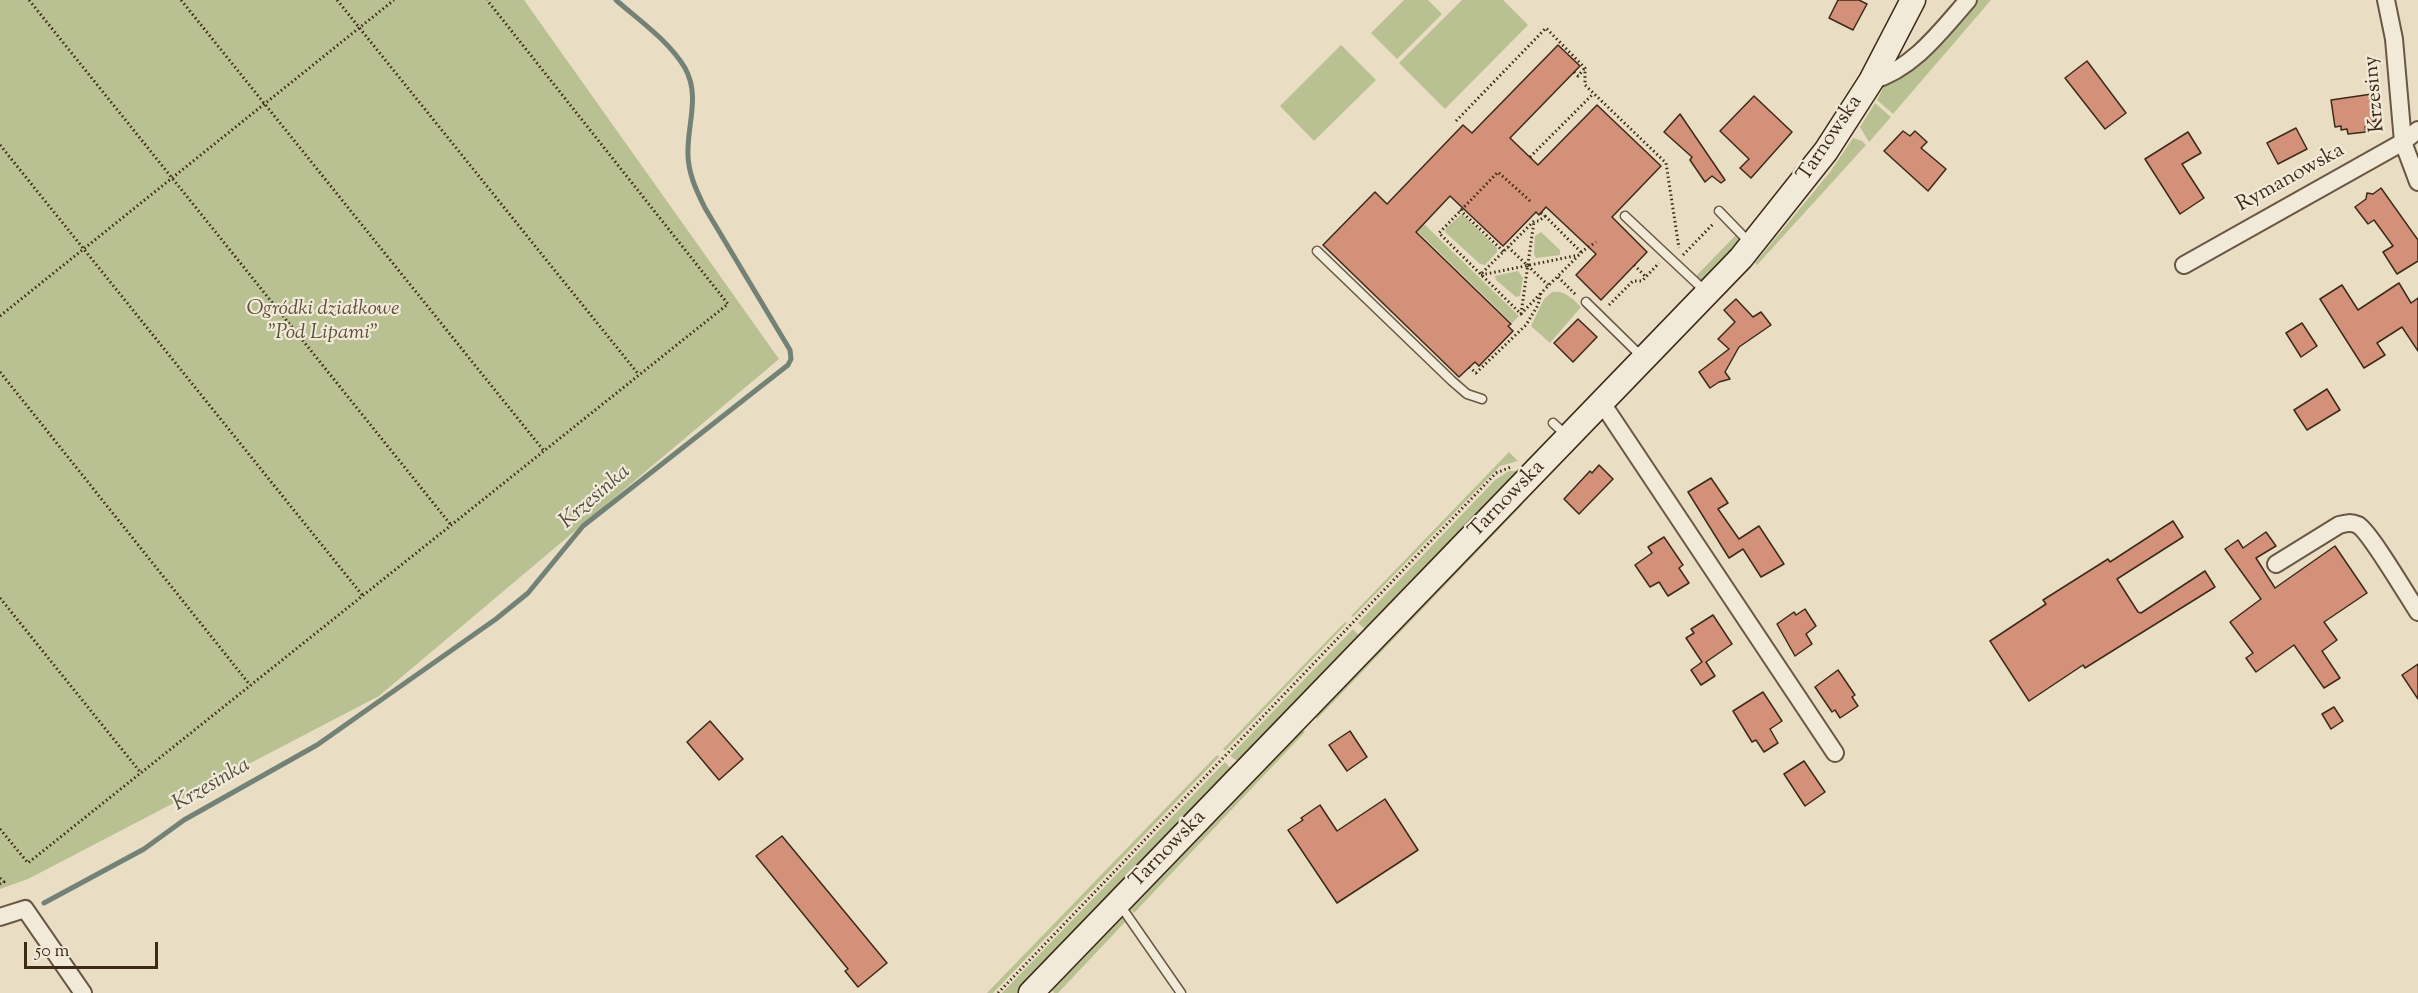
<!DOCTYPE html>
<html>
<head>
<meta charset="utf-8">
<style>
  body { margin:0 }
  #map { position:relative; width:2418px; height:993px; overflow:hidden; background:#e9dec4; font-family:"Sorts Mill Goudy",serif }
  canvas { display:block }
  .scale { position:absolute; left:24px; top:942px; width:134px; height:27px; box-sizing:border-box; border:3px solid #3e2a18; border-top:0; padding-left:8px; font-size:18px; line-height:21px; white-space:nowrap; color:#3e2a18; -webkit-text-stroke:4px #f1ead9; paint-order:stroke }
</style>
</head>
<body>
<div id="map">
<canvas width="2418" height="993"></canvas>
<div class="scale">50 m</div>
</div>
<script>
const g = document.querySelector('canvas').getContext('2d');
g.lineJoin = 'round';
function paint(path, color) {
  g.fillStyle = color;
  g.fill(path, 'evenodd');
}
function trace(path, color, width, dash) {
  g.strokeStyle = color;
  g.lineWidth = width;
  g.lineCap = dash ? 'butt' : 'round';
  g.setLineDash(dash || []);
  g.stroke(path);
}
function drawText(font, color, halo, rows, align = 'center') {
  g.font = font + ' "Sorts Mill Goudy",serif';
  g.lineWidth = 4.5;
  g.setLineDash([]);
  g.textBaseline = 'middle';
  g.strokeStyle = halo;
  g.fillStyle = color;
  for (const [text, x, y, turn = 0] of rows) {
    g.save();
    g.translate(x, y);
    g.rotate((+turn || 0) * Math.PI / 180);
    g.textAlign = isNaN(turn) ? turn : align;
    if (halo) g.strokeText(text, 0, 0);
    g.fillText(text, 0, 0);
    g.restore();
  }
}
const green = new Path2D(`
  M 0,0 L 524,0 L 779,359 L 379,696 L 28,879 L 0,889 Z
  M 1404,0 L 1428,0 L 1442,14 L 1397,59 L 1371,33 Z
  M 1462,0 L 1503,0 L 1528,25 L 1445,109 L 1399,63 Z
  M 1978,0 L 1991,0 L 1893,114 L 1877,100 L 1884,86 L 1900,79 L 1921,62 Z
  M 1341,45 L 1376,80 L 1314,141 L 1280,106 Z
  M 1875,103 L 1891,117 L 1869,142 L 1860,127 Z
  M 1853,138 L 1862,141 L 1866,145 L 1757,265 L 1755,263 L 1830,172 Z
  M 1462,214 L 1497,248 L 1497,252 L 1485,265 L 1480,264 L 1445,232 L 1446,228 Z
  M 1413,222 L 1425,225 L 1519,316 L 1512,323 L 1410,224 Z
  M 1541,232 L 1560,250 L 1560,255 L 1536,258 L 1534,254 L 1535,236 Z
  M 1736,235 L 1743,243 L 1711,277 L 1700,280 L 1696,276 Z
  M 1518,271 L 1523,278 L 1520,296 L 1516,297 L 1496,280 L 1495,276 Z
  M 1552,292 C 1565,290 1573,299 1581,307 L 1550,343 L 1531,326 L 1544,299 Z
  M 1509,452 L 1518,461 L 1500,466 L 1353,617 L 1351,616 Z
  M 1509,471 L 1521,471 L 1369,633 L 1358,623 L 1495,480 Z
  M 1523,504 L 1317,719 L 1313,714 L 1511,508 Z
  M 1345,622 L 1347,623 L 1225,751 L 1223,749 Z
  M 1353,629 L 1363,639 L 1239,762 L 1230,756 Z
  M 1299,729 L 1305,732 L 1134,913 L 1128,906 Z
  M 1217,755 L 1219,757 L 993,993 L 987,993 Z
  M 1225,762 L 1232,770 L 1022,993 L 1002,993 Z
  M 1119,916 L 1127,920 L 1058,993 L 1054,993 L 1050,987 Z`);
const stream = new Path2D(`
  M 44,903 L 144,849 L 184,820 L 317,745 L 496,619 L 528,593 L 583,526 L 788,365 L 791,359 L 790,350 L 705,208 C 696,190 687,171 688,150 C 688,122 700,95 685,68 C 669,41 640,21 616,0`);
const building = new Path2D(`
  M 1838,0 L 1859,0 L 1867,4 L 1853,30 L 1829,18 Z
  M 1558,45 L 1580,66 L 1510,138 L 1538,165 L 1597,105 L 1661,166 L 1612,217 L 1647,252 L 1601,300 L 1576,275 L 1596,254 L 1546,207 L 1539,215 L 1536,212 L 1503,246 L 1450,196 L 1416,232 L 1511,324 L 1508,326 L 1513,331 L 1479,366 L 1475,362 L 1459,377 L 1323,245 L 1375,192 L 1387,204 L 1463,125 L 1472,133 Z
  M 2087,61 L 2126,113 L 2105,129 L 2065,78 Z
  M 2372,94 L 2376,121 L 2371,122 L 2371,126 L 2365,127 L 2366,132 L 2348,134 L 2347,129 L 2341,130 L 2341,126 L 2335,127 L 2331,100 Z
  M 1754,96 L 1792,132 L 1751,178 L 1740,168 L 1749,159 L 1720,131 Z
  M 1680,114 L 1725,180 L 1721,183 L 1712,176 L 1705,182 L 1690,160 L 1692,157 L 1664,132 Z
  M 2296,128 L 2307,149 L 2278,164 L 2267,143 Z
  M 1903,131 L 1910,136 L 1915,131 L 1927,142 L 1921,148 L 1946,169 L 1928,191 L 1884,151 Z
  M 2188,132 L 2201,153 L 2182,164 L 2204,198 L 2180,214 L 2145,159 Z
  M 2381,188 L 2418,240 L 2418,261 L 2397,274 L 2383,252 L 2393,246 L 2374,220 L 2368,224 L 2355,207 L 2366,199 L 2367,193 L 2373,194 Z
  M 2399,283 L 2411,303 L 2418,298 L 2418,351 L 2402,327 L 2377,343 L 2385,355 L 2364,368 L 2320,299 L 2342,285 L 2358,310 Z
  M 1736,299 L 1753,317 L 1761,312 L 1771,325 L 1739,347 L 1725,372 L 1730,379 L 1719,382 L 1710,388 L 1699,372 L 1729,349 L 1718,339 L 1735,322 L 1724,310 Z
  M 1578,319 L 1597,337 L 1573,362 L 1554,343 Z
  M 2302,323 L 2317,346 L 2301,357 L 2286,333 Z
  M 2327,389 L 2340,410 L 2307,430 L 2294,410 Z
  M 1599,465 L 1613,479 L 1579,514 L 1564,499 L 1590,471 L 1592,473 Z
  M 1711,478 L 1728,503 L 1718,509 L 1739,539 L 1759,526 L 1784,564 L 1761,577 L 1743,549 L 1729,558 L 1688,492 Z
  M 2173,521 L 2183,537 L 2117,579 L 2138,612 L 2141,613 L 2205,571 L 2215,587 L 2085,668 L 2083,665 L 2029,701 L 1990,641 L 2046,604 L 2043,600 L 2108,559 L 2110,562 Z
  M 2266,532 L 2276,546 L 2256,558 L 2275,588 L 2335,546 L 2367,593 L 2324,622 L 2337,640 L 2322,651 L 2340,678 L 2324,688 L 2294,645 L 2256,672 L 2246,658 L 2253,653 L 2230,622 L 2261,599 L 2225,549 L 2238,540 L 2243,548 Z
  M 1664,537 L 1683,565 L 1679,568 L 1689,583 L 1668,596 L 1659,582 L 1650,587 L 1635,565 L 1652,553 L 1648,547 Z
  M 1805,609 L 1816,626 L 1806,634 L 1812,644 L 1795,656 L 1777,624 L 1794,612 L 1796,615 Z
  M 1713,615 L 1732,644 L 1706,662 L 1715,676 L 1701,685 L 1691,670 L 1702,662 L 1686,638 L 1694,633 L 1691,629 Z
  M 2418,664 L 2418,699 L 2402,675 Z
  M 1838,670 L 1855,695 L 1852,697 L 1858,706 L 1840,718 L 1835,710 L 1832,712 L 1815,687 Z
  M 1763,692 L 1782,721 L 1770,729 L 1778,743 L 1764,752 L 1756,740 L 1752,742 L 1733,711 Z
  M 2334,707 L 2343,721 L 2331,729 L 2322,714 Z
  M 710,721 L 743,759 L 719,780 L 687,742 Z
  M 1350,731 L 1367,757 L 1347,771 L 1329,745 Z
  M 1804,761 L 1825,792 L 1805,806 L 1784,774 Z
  M 1385,799 L 1418,850 L 1337,903 L 1288,830 L 1303,820 L 1301,818 L 1320,805 L 1337,831 Z
  M 782,836 L 887,963 L 858,987 L 845,971 L 848,969 L 756,856 Z`);
const path = new Path2D(`
  M 29,0 L 451,525
  M 181,0 L 544,451
  M 337,0 L 639,375
  M 1574,72 L 1578,76 L 1584,69
  M 1456,121 L 1546,28 L 1585,68 L 1585,85 L 1666,163 L 1679,248
  M 0,145 L 363,596
  M 1530,157 L 1593,94
  M 1530,201 L 1498,172 L 1439,233 L 1521,314 L 1541,293
  M 1460,210 L 1504,252
  M 1545,216 L 1582,253
  M 1508,247 L 1548,285
  M 1683,255 L 1714,223
  M 1634,265 L 1646,277
  M 1482,273 L 1534,221 L 1539,221 L 1545,216 L 1541,213
  M 1481,275 L 1579,255
  M 1558,277 L 1575,294
  M 1609,305 L 1633,281 L 1642,281 L 1659,263
  M 1521,314 L 1534,221
  M 0,316 L 394,0
  M 1469,367 L 1476,373 L 1526,325 L 1538,305 L 1541,293 L 1584,250 L 1596,242
  M 0,372 L 250,685
  M 0,598 L 141,773
  M 0,829 L 28,863 L 728,304 L 487,0
  M 0,878 L 4,882 L 0,884
  M 998,993 L 1496,473 L 1511,467`);
const lane = new Path2D(`
  M 1719,211 L 1750,243
  M 1625,216 L 1705,291
  M 1317,251 L 1452,381 L 1467,394 L 1482,399
  M 1586,302 L 1642,357
  M 1553,423 L 1566,435
  M 1120,905 L 1181,993`);
const street = new Path2D(`
  M 2386,0 L 2394,39 L 2403,142 L 2418,182
  M 1871,81 C 1913,69 1940,32 1968,0
  M 2184,265 L 2403,142 L 2418,130
  M 1602,403 L 1835,753
  M 2276,564 L 2339,525 C 2346,523 2351,522 2358,525 C 2370,532 2408,597 2418,612
  M 0,917 L 25,909 L 83,993`);
const secondary = new Path2D(`
  M 1031,993 L 1741,258 L 1826,151 L 1871,81 L 1913,0`);
const streetNames = [
  ["Krzesiny",2376,94,-95],
  ["Tarnowska",1831,139,-56],
  ["Rymanowska",2291,179,-29],
  ["Tarnowska",1508,500,-46],
  ["Tarnowska",1169,850,-46]
];
const parkNames = [
  ["Ogródki działkowe",323,310],
  ["\"Pod Lipami\"",323,334]
];
const waterNames = [
  ["Krzesinka",596,498,-41],
  ["Krzesinka",212,786,-30]
];
paint(green, '#b9c092');
trace(stream, '#738276', 5);
paint(building, '#d39179');
trace(building, '#3e2a18', 1.5);
trace(lane, '#695743', 11);
trace(street, '#695743', 20);
trace(secondary, '#3e2a18', 27);
trace(path, '#3e2a18', 3, [1.5, 3]);
trace(lane, '#f1ead9', 8);
trace(street, '#f1ead9', 16);
trace(secondary, '#f1ead9', 24);
drawText('21px', '#3e2a18', '#f1ead9', streetNames);
drawText('italic 21px', '#5d5036', '#f1ead9', parkNames);
drawText('italic 22px', '#544e3f', '#f1ead9', waterNames);
</script>
</body>
</html>
